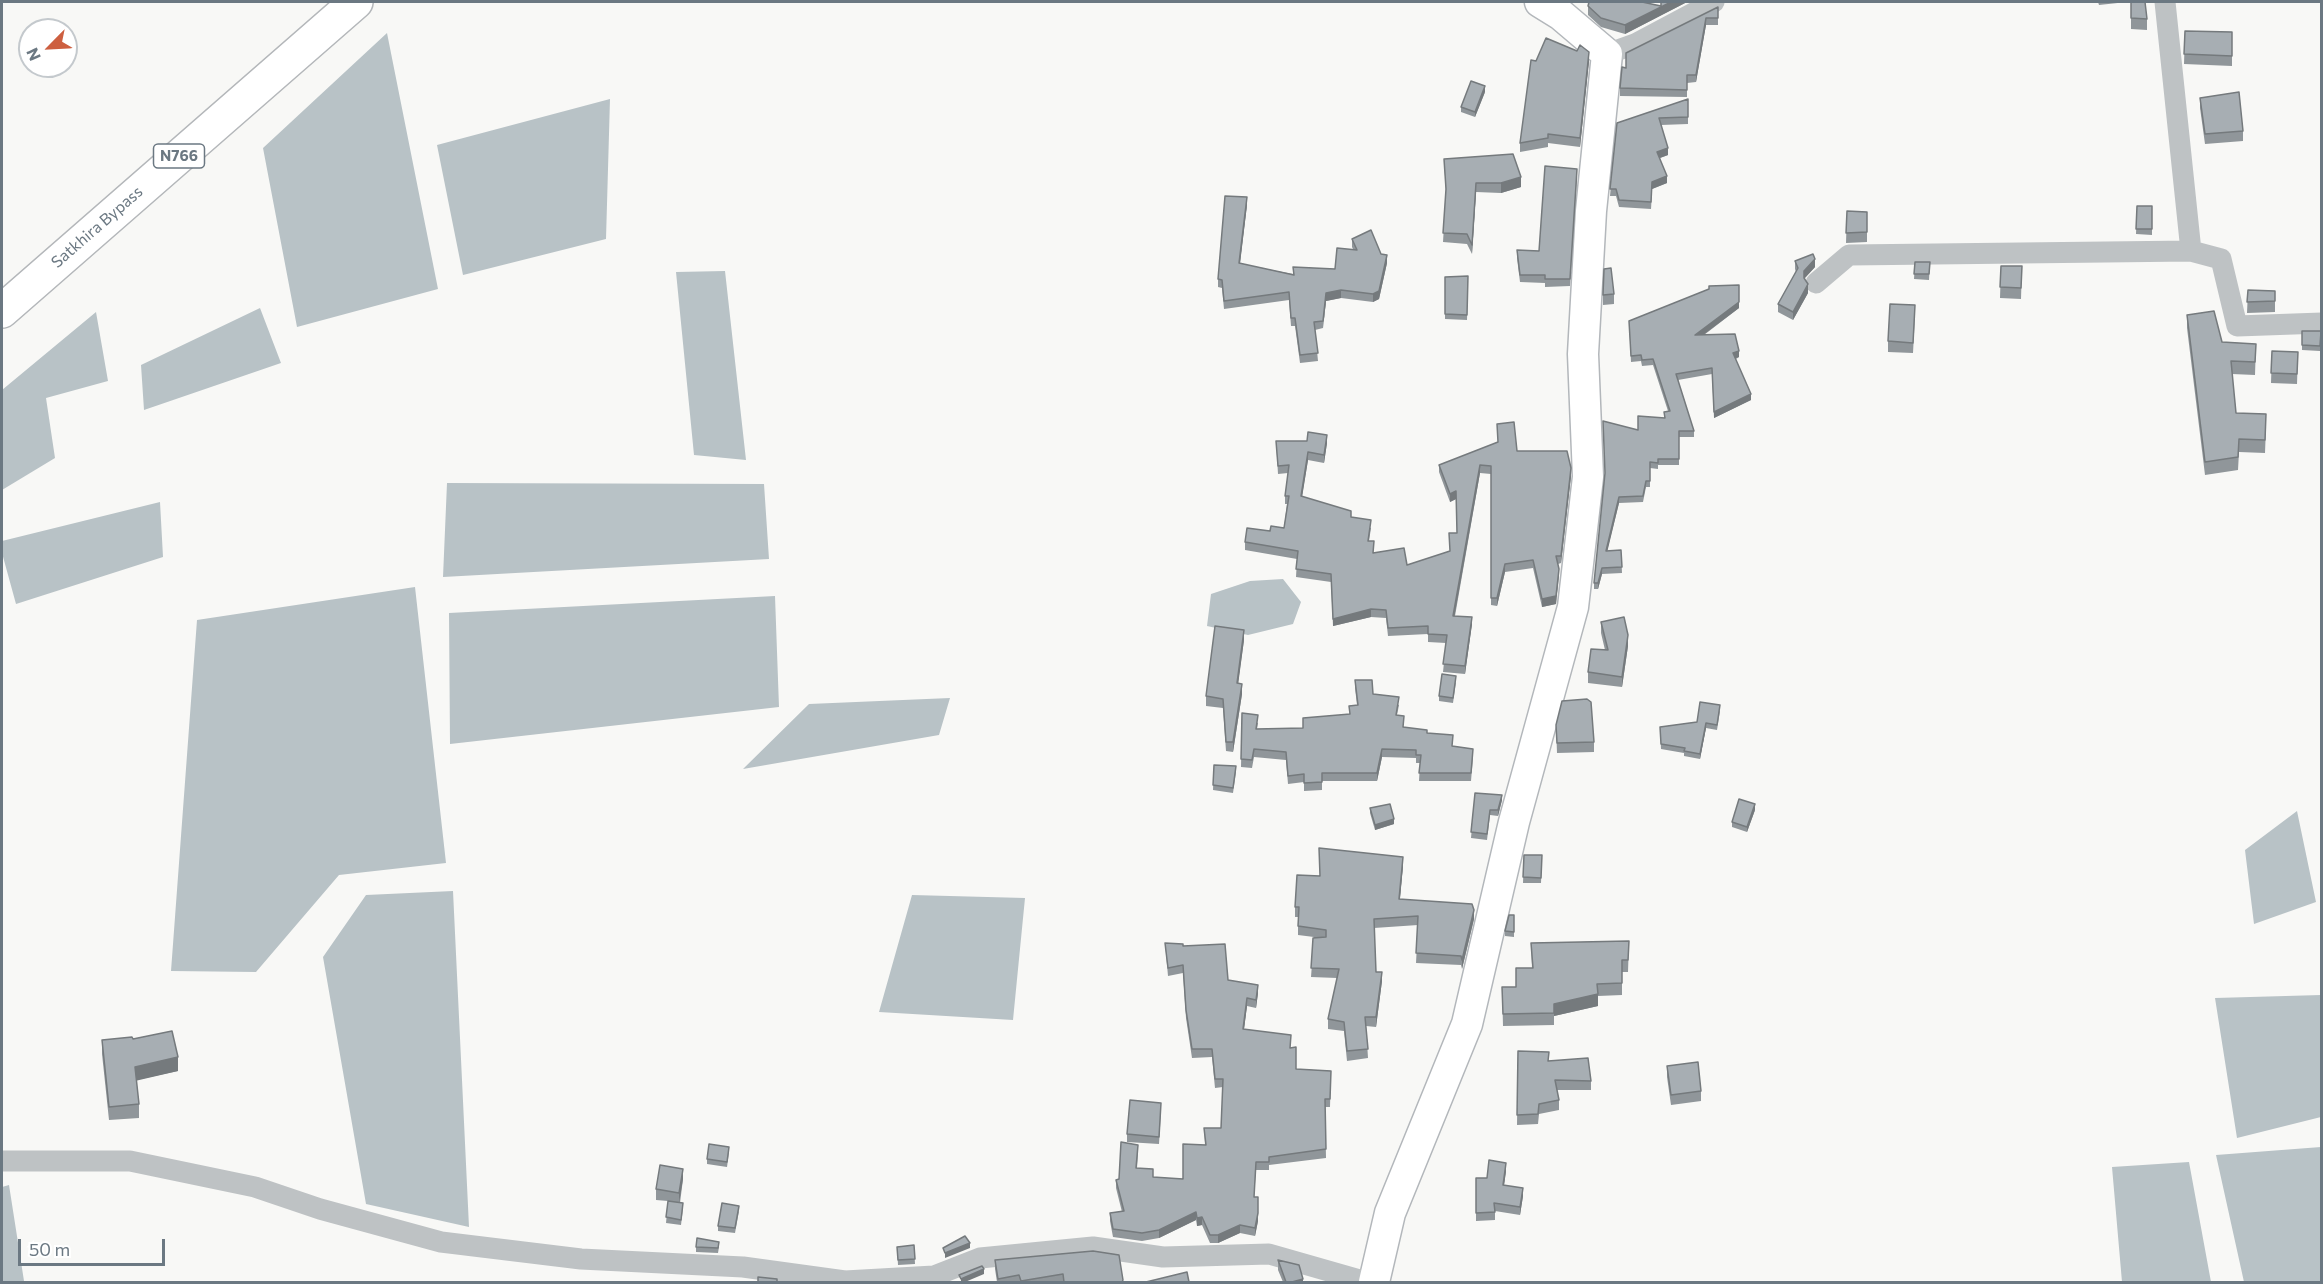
<!DOCTYPE html>
<html>
<head>
<meta charset="utf-8">
<style>
  body { margin:0 }
  #map { position:relative; width:2323px; height:1284px; overflow:hidden; background:#f8f8f6; font-family:Commissioner,sans-serif }
  canvas { display:block }
  .frame { position:absolute; inset:0; border:3px solid #6b7882; pointer-events:none }
  .north { position:absolute; left:18px; top:18px; width:60px; height:60px; box-sizing:border-box; background:#fff; border:2px solid #c4c9cd; border-radius:50%; rotate:246deg; font-size:16px; font-weight:700; line-height:24px; text-align:center; color:#6b7882 }
  .north::after { content:''; display:block; margin:auto; width:21px; height:27px; background:#cd5f40; clip-path:polygon(50% 0,100% 100%,50% 72%,0 100%) }
  .scale { position:absolute; left:18px; top:1239px; width:147px; height:27px; box-sizing:border-box; border:3px solid #6b7882; border-top:0; padding-left:8px; font-size:18px; line-height:21px; white-space:nowrap; color:#6b7882; -webkit-text-stroke:4px #fff; paint-order:stroke }
</style>
</head>
<body>
<div id="map">
<canvas width="2323" height="1284"></canvas>
<div class="frame"></div>
<div class="north">N</div>
<div class="scale">50 m</div>
</div>
<script>
const g = document.querySelector('canvas').getContext('2d');
g.lineJoin = 'round';
function paint(path, color) {
  g.fillStyle = color;
  g.fill(path, 'evenodd');
}
function trace(path, color, width, dash) {
  g.strokeStyle = color;
  g.lineWidth = width;
  g.lineCap = dash ? 'butt' : 'round';
  g.setLineDash(dash || []);
  g.stroke(path);
}
function drawText(font, color, halo, rows, align = 'center') {
  g.font = font + ' Commissioner,sans-serif';
  g.lineWidth = 6;
  g.setLineDash([]);
  g.textBaseline = 'middle';
  g.strokeStyle = halo;
  g.fillStyle = color;
  for (const [text, x, y, turn = 0] of rows) {
    g.save();
    g.translate(x, y);
    g.rotate((+turn || 0) * Math.PI / 180);
    g.textAlign = isNaN(turn) ? turn : align;
    if (halo) g.strokeText(text, 0, 0);
    g.fillText(text, 0, 0);
    g.restore();
  }
}
const water = new Path2D(`
  M 387,33 L 438,289 L 297,327 L 263,148 Z
  M 610,99 L 606,239 L 463,275 L 437,145 Z
  M 725,271 L 746,460 L 694,455 L 676,272 Z
  M 260,308 L 281,363 L 144,410 L 141,365 Z
  M 96,312 L 108,381 L 46,398 L 55,458 L 2,490 L 2,390 Z
  M 447,483 L 764,484 L 769,559 L 443,577 Z
  M 160,502 L 163,557 L 16,604 L 2,553 L 2,541 Z
  M 1283,579 L 1301,602 L 1293,624 L 1248,635 L 1207,626 L 1211,594 L 1250,581 Z
  M 415,587 L 446,863 L 339,875 L 256,972 L 171,971 L 197,620 Z
  M 775,596 L 779,707 L 450,744 L 449,613 Z
  M 950,698 L 939,735 L 743,769 L 809,704 Z
  M 2297,811 L 2316,902 L 2254,924 L 2245,850 Z
  M 453,891 L 469,1227 L 366,1204 L 323,957 L 366,895 Z
  M 912,895 L 1025,898 L 1013,1020 L 879,1012 Z
  M 2321,995 L 2321,1117 L 2237,1138 L 2215,998 Z
  M 2321,1147 L 2321,1282 L 2244,1282 L 2216,1155 Z
  M 2189,1162 L 2211,1282 L 2122,1282 L 2112,1167 Z
  M 9,1185 L 24,1281 L 2,1282 L 2,1187 Z`);
const street = new Path2D(`
  M 2165,2 L 2191,251 L 2221,259 L 2237,326 L 2322,323
  M 1607,54 L 1635,44 L 1714,2
  M 1816,283 L 1849,255 L 2191,251
  M 2,1161 L 130,1161 L 255,1187 L 320,1209 L 441,1242 L 581,1259 L 743,1267 L 845,1281 L 934,1276 L 980,1258 L 1093,1247 L 1163,1257 L 1269,1254 L 1367,1282`);
const secondary = new Path2D(`
  M 1374,1282 L 1390,1213 L 1467,1024 L 1514,822 L 1573,607 L 1588,477 L 1583,354 L 1591,211 L 1607,54 L 1561,15 L 1540,2`);
const highway = new Path2D(`
  M 2,311 L 356,2`);
const wall = new Path2D(`
  M 1661,2 L 1687,2 L 1625,34 L 1601,27 L 1588,15 L 1588,6 L 1661,6 Z
  M 2098,2 L 2127,2 L 2099,5 Z
  M 2131,2 L 2147,19 L 2147,30 L 2131,29 Z
  M 1718,7 L 1718,25 L 1706,25 L 1696,82 L 1687,83 L 1687,97 L 1620,96 L 1620,88 L 1626,68 Z
  M 2185,31 L 2232,32 L 2232,66 L 2184,64 Z
  M 1536,61 L 1589,61 L 1580,147 L 1548,143 L 1548,147 L 1520,152 L 1520,143 Z
  M 1485,92 L 1475,117 L 1461,112 L 1461,107 Z
  M 2200,98 L 2243,131 L 2243,141 L 2205,144 L 2200,108 Z
  M 1688,99 L 1688,124 L 1661,125 L 1668,155 L 1660,158 L 1667,183 L 1652,189 L 1651,209 L 1619,207 L 1616,196 L 1610,196 L 1617,123 Z
  M 1444,159 L 1521,187 L 1501,193 L 1476,192 L 1472,254 L 1467,244 L 1443,242 L 1446,193 Z
  M 1577,177 L 1570,286 L 1545,287 L 1545,283 L 1520,282 L 1517,258 L 1517,250 L 1539,251 Z
  M 1247,205 L 1240,264 L 1293,274 L 1293,267 L 1335,269 L 1353,249 L 1352,247 L 1352,239 L 1381,254 L 1387,263 L 1379,299 L 1373,302 L 1341,298 L 1326,301 L 1323,328 L 1315,330 L 1318,361 L 1300,363 L 1295,326 L 1291,326 L 1289,300 L 1224,309 L 1222,288 L 1218,287 L 1218,279 Z
  M 2137,206 L 2152,206 L 2152,235 L 2136,234 Z
  M 1847,211 L 1867,212 L 1867,242 L 1846,243 Z
  M 1795,261 L 1815,267 L 1804,279 L 1808,293 L 1793,320 L 1778,312 L 1778,304 L 1796,272 L 1795,269 Z
  M 1915,262 L 1930,262 L 1929,280 L 1914,279 Z
  M 2001,266 L 2022,266 L 2021,299 L 2000,298 Z
  M 1468,276 L 1467,320 L 1445,319 L 1445,277 Z
  M 1709,286 L 1739,308 L 1704,335 L 1739,357 L 1736,359 L 1751,400 L 1714,418 L 1712,374 L 1678,380 L 1694,431 L 1694,437 L 1679,437 L 1679,465 L 1658,465 L 1658,469 L 1650,468 L 1650,487 L 1646,487 L 1643,502 L 1619,503 L 1607,551 L 1621,550 L 1622,573 L 1602,574 L 1598,589 L 1594,589 L 1594,583 L 1638,430 L 1664,418 L 1664,412 L 1668,411 L 1653,365 L 1642,366 L 1641,361 L 1631,362 L 1629,321 L 1709,290 Z
  M 2248,290 L 2275,291 L 2275,312 L 2247,313 Z
  M 1614,294 L 1614,304 L 1603,305 L 1603,295 Z
  M 1915,315 L 1913,353 L 1888,352 L 1888,341 Z
  M 2187,315 L 2222,342 L 2256,344 L 2255,375 L 2232,374 L 2236,413 L 2266,427 L 2265,453 L 2239,452 L 2238,470 L 2205,475 L 2187,328 Z
  M 2302,331 L 2321,331 L 2320,351 L 2302,350 Z
  M 2272,351 L 2298,352 L 2297,384 L 2271,383 Z
  M 1497,424 L 1517,451 L 1571,476 L 1561,563 L 1558,564 L 1559,577 L 1556,604 L 1542,607 L 1533,568 L 1505,572 L 1497,606 L 1491,605 L 1491,474 L 1480,473 L 1455,616 L 1472,624 L 1465,674 L 1443,672 L 1446,643 L 1428,642 L 1428,634 L 1388,636 L 1386,618 L 1371,617 L 1333,626 L 1331,582 L 1296,577 L 1297,559 L 1245,550 L 1245,542 L 1270,531 L 1284,528 L 1287,504 L 1285,504 L 1285,496 L 1288,473 L 1278,474 L 1276,441 L 1327,443 L 1324,463 L 1308,460 L 1302,496 L 1351,517 L 1371,528 L 1369,541 L 1373,552 L 1407,565 L 1450,551 L 1457,533 L 1456,499 L 1450,502 L 1439,472 L 1439,465 L 1498,442 Z
  M 1601,622 L 1628,646 L 1622,687 L 1588,683 L 1588,672 L 1605,650 L 1601,633 Z
  M 1244,640 L 1238,683 L 1242,694 L 1233,752 L 1226,751 L 1223,708 L 1206,706 L 1206,696 Z
  M 1355,680 L 1373,694 L 1399,705 L 1397,715 L 1404,727 L 1427,733 L 1473,757 L 1471,781 L 1419,781 L 1420,763 L 1416,763 L 1416,758 L 1382,757 L 1377,781 L 1322,781 L 1322,790 L 1304,791 L 1304,782 L 1288,784 L 1286,760 L 1254,757 L 1252,768 L 1241,767 L 1242,713 L 1258,723 L 1257,729 L 1303,728 L 1349,714 L 1357,705 L 1355,688 Z
  M 1456,682 L 1453,703 L 1439,701 L 1439,696 Z
  M 1720,711 L 1717,730 L 1706,728 L 1700,759 L 1684,756 L 1684,753 L 1661,749 L 1660,727 L 1697,722 Z
  M 1556,725 L 1594,742 L 1594,752 L 1557,753 Z
  M 1214,765 L 1236,772 L 1233,793 L 1213,790 Z
  M 1475,793 L 1502,800 L 1498,816 L 1490,815 L 1487,840 L 1471,838 Z
  M 1370,808 L 1394,824 L 1375,830 L 1370,813 Z
  M 1755,810 L 1747,832 L 1732,827 L 1732,822 Z
  M 1524,855 L 1542,855 L 1541,883 L 1523,883 Z
  M 1403,866 L 1400,899 L 1474,919 L 1462,969 L 1461,965 L 1416,963 L 1418,925 L 1374,928 L 1376,972 L 1382,981 L 1376,1027 L 1366,1026 L 1368,1058 L 1347,1061 L 1344,1031 L 1328,1029 L 1328,1019 L 1337,978 L 1311,977 L 1314,937 L 1298,935 L 1298,917 L 1295,917 L 1295,907 L 1320,876 Z
  M 1514,915 L 1514,937 L 1505,936 L 1505,931 Z
  M 1629,941 L 1628,972 L 1622,972 L 1622,995 L 1598,996 L 1598,1006 L 1554,1016 L 1554,1025 L 1503,1026 L 1502,987 L 1516,987 L 1532,968 L 1531,943 Z
  M 1165,943 L 1183,946 L 1228,980 L 1258,993 L 1256,1008 L 1247,1006 L 1244,1029 L 1291,1048 L 1296,1069 L 1331,1071 L 1330,1107 L 1325,1107 L 1326,1158 L 1269,1165 L 1269,1170 L 1256,1170 L 1254,1197 L 1258,1221 L 1255,1236 L 1240,1233 L 1218,1243 L 1210,1243 L 1202,1225 L 1197,1226 L 1196,1220 L 1159,1238 L 1142,1241 L 1113,1237 L 1110,1221 L 1110,1213 L 1122,1212 L 1116,1188 L 1116,1180 L 1119,1179 L 1138,1153 L 1137,1168 L 1153,1177 L 1183,1179 L 1205,1145 L 1204,1128 L 1221,1128 L 1223,1087 L 1215,1088 L 1212,1057 L 1192,1058 L 1186,1018 L 1183,973 L 1168,976 Z
  M 133,1039 L 178,1071 L 136,1080 L 139,1104 L 139,1118 L 109,1120 L 102,1054 L 102,1040 Z
  M 1518,1051 L 1549,1061 L 1591,1081 L 1591,1090 L 1557,1090 L 1559,1100 L 1559,1110 L 1539,1114 L 1538,1124 L 1517,1125 Z
  M 1667,1066 L 1701,1091 L 1701,1101 L 1671,1105 L 1667,1077 Z
  M 1161,1111 L 1159,1144 L 1127,1142 L 1127,1134 Z
  M 729,1152 L 727,1167 L 707,1164 L 707,1159 Z
  M 1506,1171 L 1504,1185 L 1523,1196 L 1520,1215 L 1495,1211 L 1495,1220 L 1476,1221 L 1476,1178 L 1487,1178 Z
  M 683,1179 L 680,1203 L 683,1208 L 681,1225 L 666,1223 L 668,1201 L 656,1200 L 656,1189 Z
  M 739,1211 L 735,1233 L 718,1231 L 718,1226 Z
  M 914,1245 L 915,1264 L 898,1265 L 897,1247 Z
  M 696,1247 L 719,1247 L 718,1253 L 696,1252 Z
  M 995,1260 L 1123,1282 L 997,1282 L 995,1269 Z
  M 1278,1260 L 1303,1282 L 1283,1282 L 1278,1270 Z`);
const shadedWall = new Path2D(`
  M 1671,2 L 1687,2 L 1625,34 L 1625,25 Z
  M 1706,18 L 1706,25 L 1696,82 L 1696,75 Z
  M 1589,52 L 1589,61 L 1580,147 L 1580,138 Z
  M 1485,86 L 1485,92 L 1475,117 L 1475,112 Z
  M 1668,148 L 1668,155 L 1657,159 L 1657,152 Z
  M 1667,176 L 1667,183 L 1652,189 L 1651,209 L 1652,182 Z
  M 1521,177 L 1521,187 L 1501,193 L 1501,183 Z
  M 1476,183 L 1476,192 L 1472,254 L 1472,245 Z
  M 1247,197 L 1247,205 L 1239,271 L 1239,263 Z
  M 1387,255 L 1387,263 L 1379,299 L 1373,302 L 1373,294 Z
  M 1815,259 L 1815,267 L 1804,279 L 1804,271 Z
  M 1808,284 L 1808,293 L 1793,320 L 1793,312 Z
  M 1341,290 L 1341,298 L 1326,301 L 1323,328 L 1326,293 Z
  M 1739,302 L 1739,308 L 1695,341 L 1695,335 Z
  M 1739,351 L 1739,357 L 1733,359 L 1733,353 Z
  M 1751,394 L 1751,400 L 1714,418 L 1714,412 Z
  M 1327,435 L 1327,443 L 1324,463 L 1324,455 Z
  M 1308,452 L 1308,460 L 1301,504 L 1301,496 Z
  M 1480,465 L 1480,473 L 1453,624 L 1453,616 Z
  M 1571,468 L 1571,476 L 1561,563 L 1561,556 Z
  M 1456,491 L 1456,499 L 1450,502 L 1450,494 Z
  M 1619,497 L 1619,503 L 1606,557 L 1606,551 Z
  M 1505,564 L 1505,572 L 1497,606 L 1497,598 Z
  M 1602,568 L 1602,574 L 1598,589 L 1598,583 Z
  M 1559,569 L 1556,604 L 1542,607 L 1542,599 Z
  M 1371,609 L 1371,617 L 1333,626 L 1333,619 Z
  M 1472,617 L 1472,624 L 1465,674 L 1465,666 Z
  M 1244,630 L 1244,640 L 1237,693 L 1237,683 Z
  M 1628,635 L 1628,646 L 1622,687 L 1622,677 Z
  M 1242,684 L 1242,694 L 1233,752 L 1233,742 Z
  M 1706,723 L 1706,728 L 1700,759 L 1700,754 Z
  M 1382,749 L 1382,757 L 1377,781 L 1377,773 Z
  M 1502,795 L 1502,800 L 1498,816 L 1498,810 Z
  M 1755,804 L 1755,810 L 1747,832 L 1747,827 Z
  M 1394,819 L 1394,824 L 1375,830 L 1375,825 Z
  M 1403,857 L 1403,866 L 1399,908 L 1399,899 Z
  M 1474,910 L 1474,919 L 1462,969 L 1462,960 Z
  M 1382,972 L 1382,981 L 1376,1027 L 1376,1017 Z
  M 1258,985 L 1258,993 L 1256,1008 L 1256,1000 Z
  M 1598,994 L 1598,1006 L 1554,1016 L 1554,1004 Z
  M 1247,998 L 1247,1006 L 1243,1037 L 1243,1029 Z
  M 178,1057 L 178,1071 L 135,1081 L 135,1067 Z
  M 1506,1163 L 1506,1171 L 1503,1193 L 1503,1185 Z
  M 683,1169 L 683,1179 L 679,1203 L 679,1193 Z
  M 1523,1188 L 1523,1196 L 1520,1215 L 1520,1207 Z
  M 1196,1212 L 1196,1220 L 1159,1238 L 1159,1230 Z
  M 1258,1213 L 1258,1221 L 1255,1236 L 1255,1228 Z
  M 1202,1217 L 1202,1225 L 1197,1226 L 1197,1218 Z
  M 1240,1225 L 1240,1233 L 1218,1243 L 1218,1235 Z
  M 970,1243 L 970,1248 L 945,1258 L 945,1253 Z
  M 984,1269 L 984,1274 L 965,1282 L 961,1282 L 961,1279 Z
  M 1303,1279 L 1303,1282 L 1292,1282 Z`);
const building = new Path2D(`
  M 1589,2 L 1642,2 L 1661,6 L 1661,2 L 1671,2 L 1625,25 L 1601,18 L 1588,6 Z
  M 2131,2 L 2145,2 L 2147,19 L 2131,18 Z
  M 1718,7 L 1718,18 L 1706,18 L 1696,75 L 1687,75 L 1687,90 L 1620,88 L 1622,67 L 1626,68 L 1626,53 Z
  M 2185,31 L 2232,32 L 2232,56 L 2184,54 Z
  M 1546,38 L 1577,51 L 1580,45 L 1589,52 L 1580,138 L 1548,134 L 1548,138 L 1520,143 L 1531,60 L 1536,61 Z
  M 1471,81 L 1485,86 L 1475,112 L 1461,107 Z
  M 2239,92 L 2243,131 L 2205,134 L 2200,98 Z
  M 1688,99 L 1688,117 L 1659,118 L 1668,148 L 1657,152 L 1667,176 L 1652,182 L 1651,202 L 1619,200 L 1616,189 L 1610,189 L 1617,123 Z
  M 1513,154 L 1521,177 L 1501,183 L 1476,183 L 1472,245 L 1467,234 L 1443,233 L 1446,189 L 1444,159 Z
  M 1545,166 L 1577,169 L 1570,279 L 1545,279 L 1545,275 L 1520,275 L 1517,250 L 1539,251 Z
  M 1225,196 L 1247,197 L 1239,263 L 1294,275 L 1293,267 L 1335,269 L 1337,248 L 1357,250 L 1352,239 L 1371,230 L 1381,254 L 1387,255 L 1379,291 L 1373,294 L 1341,290 L 1326,293 L 1323,321 L 1314,322 L 1318,353 L 1300,355 L 1295,318 L 1291,318 L 1289,292 L 1224,301 L 1222,280 L 1218,279 Z
  M 2137,206 L 2152,206 L 2152,229 L 2136,229 Z
  M 1847,211 L 1867,212 L 1867,232 L 1846,233 Z
  M 1813,254 L 1815,259 L 1804,271 L 1804,278 L 1808,284 L 1793,312 L 1778,304 L 1798,268 L 1795,261 Z
  M 1915,262 L 1930,262 L 1929,274 L 1914,274 Z
  M 2001,266 L 2022,266 L 2021,288 L 2000,287 Z
  M 1611,268 L 1614,294 L 1603,295 L 1604,269 Z
  M 1468,276 L 1467,315 L 1445,314 L 1445,277 Z
  M 1739,285 L 1739,302 L 1695,335 L 1735,334 L 1739,351 L 1733,353 L 1751,394 L 1714,412 L 1712,368 L 1676,374 L 1694,431 L 1679,431 L 1679,459 L 1658,459 L 1658,463 L 1650,462 L 1650,481 L 1646,481 L 1643,496 L 1619,497 L 1606,551 L 1621,550 L 1622,567 L 1602,568 L 1598,583 L 1594,583 L 1605,473 L 1603,421 L 1638,430 L 1638,416 L 1665,418 L 1664,412 L 1670,411 L 1653,359 L 1642,360 L 1641,355 L 1631,356 L 1629,321 L 1709,289 L 1709,286 Z
  M 2248,290 L 2275,291 L 2275,301 L 2247,302 Z
  M 1890,304 L 1915,305 L 1913,343 L 1888,341 Z
  M 2214,311 L 2222,342 L 2256,344 L 2255,362 L 2231,361 L 2236,413 L 2266,414 L 2265,440 L 2239,439 L 2238,457 L 2205,462 L 2187,315 Z
  M 2302,331 L 2321,331 L 2320,346 L 2302,345 Z
  M 2272,351 L 2298,352 L 2297,374 L 2271,373 Z
  M 1514,422 L 1517,451 L 1567,451 L 1571,468 L 1561,556 L 1556,556 L 1559,569 L 1556,596 L 1542,599 L 1533,560 L 1505,564 L 1497,598 L 1491,598 L 1491,466 L 1480,465 L 1453,616 L 1472,617 L 1465,666 L 1443,664 L 1447,635 L 1428,634 L 1428,626 L 1388,628 L 1386,610 L 1371,609 L 1333,619 L 1331,574 L 1296,569 L 1298,551 L 1245,542 L 1247,528 L 1270,531 L 1271,526 L 1284,528 L 1289,496 L 1285,496 L 1289,465 L 1278,466 L 1276,441 L 1307,441 L 1308,432 L 1327,435 L 1324,455 L 1308,452 L 1301,496 L 1351,511 L 1351,517 L 1371,520 L 1368,541 L 1374,541 L 1373,553 L 1404,548 L 1407,565 L 1450,551 L 1449,533 L 1457,533 L 1456,491 L 1450,494 L 1439,465 L 1498,442 L 1497,424 Z
  M 1624,617 L 1628,635 L 1622,677 L 1588,672 L 1591,649 L 1608,650 L 1601,622 Z
  M 1215,626 L 1244,630 L 1237,683 L 1242,684 L 1233,742 L 1226,742 L 1223,699 L 1206,696 Z
  M 1442,674 L 1456,676 L 1453,698 L 1439,696 Z
  M 1355,680 L 1372,680 L 1373,694 L 1399,697 L 1396,715 L 1404,716 L 1403,727 L 1427,730 L 1427,733 L 1453,735 L 1452,746 L 1473,749 L 1471,773 L 1419,773 L 1421,755 L 1416,755 L 1416,750 L 1382,749 L 1377,773 L 1322,773 L 1322,782 L 1304,783 L 1304,774 L 1288,776 L 1286,752 L 1254,749 L 1252,760 L 1241,759 L 1242,713 L 1258,715 L 1256,729 L 1303,728 L 1303,718 L 1350,714 L 1349,706 L 1358,705 Z
  M 1587,699 L 1591,702 L 1594,742 L 1557,743 L 1556,725 L 1562,701 Z
  M 1700,702 L 1720,705 L 1717,725 L 1706,723 L 1700,754 L 1684,751 L 1685,748 L 1661,744 L 1660,727 L 1697,722 Z
  M 1214,765 L 1236,766 L 1233,788 L 1213,785 Z
  M 1475,793 L 1502,795 L 1498,810 L 1490,810 L 1487,834 L 1471,832 Z
  M 1739,799 L 1755,804 L 1747,827 L 1732,822 Z
  M 1390,804 L 1394,819 L 1375,825 L 1370,808 Z
  M 1319,848 L 1403,857 L 1399,899 L 1472,904 L 1474,910 L 1462,960 L 1461,956 L 1416,953 L 1418,916 L 1374,919 L 1376,972 L 1382,972 L 1376,1017 L 1365,1017 L 1368,1049 L 1347,1051 L 1344,1022 L 1328,1019 L 1339,969 L 1311,968 L 1313,938 L 1326,937 L 1326,930 L 1298,926 L 1299,907 L 1295,907 L 1297,875 L 1320,876 Z
  M 1524,855 L 1542,855 L 1541,878 L 1523,877 Z
  M 1509,915 L 1514,915 L 1514,932 L 1505,931 Z
  M 1629,941 L 1628,960 L 1622,960 L 1622,983 L 1597,984 L 1598,994 L 1554,1004 L 1554,1013 L 1503,1014 L 1502,987 L 1516,987 L 1516,968 L 1533,968 L 1531,943 Z
  M 1165,943 L 1183,944 L 1183,946 L 1225,944 L 1228,980 L 1258,985 L 1256,1000 L 1247,998 L 1243,1029 L 1291,1035 L 1290,1048 L 1296,1047 L 1296,1069 L 1331,1071 L 1330,1099 L 1325,1099 L 1326,1149 L 1269,1157 L 1269,1162 L 1256,1162 L 1254,1197 L 1258,1197 L 1258,1213 L 1255,1228 L 1240,1225 L 1218,1235 L 1210,1235 L 1202,1217 L 1197,1218 L 1196,1212 L 1159,1230 L 1142,1233 L 1113,1229 L 1110,1213 L 1124,1211 L 1116,1180 L 1119,1179 L 1121,1142 L 1138,1145 L 1136,1168 L 1153,1169 L 1153,1177 L 1183,1179 L 1183,1144 L 1206,1145 L 1204,1128 L 1221,1128 L 1223,1079 L 1215,1079 L 1212,1049 L 1192,1049 L 1186,1010 L 1183,965 L 1168,968 Z
  M 172,1031 L 178,1057 L 135,1067 L 139,1104 L 109,1107 L 102,1040 L 132,1037 L 133,1039 Z
  M 1518,1051 L 1549,1052 L 1548,1061 L 1588,1058 L 1591,1081 L 1555,1080 L 1559,1100 L 1539,1104 L 1538,1114 L 1517,1115 Z
  M 1698,1062 L 1701,1091 L 1671,1095 L 1667,1066 Z
  M 1130,1100 L 1161,1103 L 1159,1137 L 1127,1134 Z
  M 709,1144 L 729,1147 L 727,1162 L 707,1159 Z
  M 1489,1160 L 1506,1163 L 1503,1185 L 1523,1188 L 1520,1207 L 1494,1203 L 1495,1212 L 1476,1213 L 1476,1178 L 1487,1178 Z
  M 660,1165 L 683,1169 L 679,1193 L 656,1189 Z
  M 668,1201 L 683,1203 L 681,1220 L 666,1217 Z
  M 722,1203 L 739,1206 L 735,1228 L 718,1226 Z
  M 965,1236 L 970,1243 L 945,1253 L 943,1248 Z
  M 697,1238 L 719,1242 L 718,1248 L 696,1247 Z
  M 914,1245 L 915,1259 L 898,1260 L 897,1247 Z
  M 1093,1251 L 1119,1255 L 1123,1280 L 1122,1282 L 1064,1282 L 1063,1274 L 1021,1281 L 1019,1275 L 998,1279 L 995,1260 Z
  M 1278,1260 L 1299,1265 L 1303,1279 L 1292,1282 L 1286,1282 Z
  M 982,1266 L 984,1269 L 961,1279 L 959,1275 Z
  M 1187,1272 L 1189,1282 L 1146,1282 Z
  M 758,1277 L 777,1279 L 777,1282 L 758,1282 Z`);
const shields = [
  [179,156,51]
];
const shieldNames = [
  ["N766",179,156]
];
const streetNames = [
  ["Satkhira Bypass",97,227,-41]
];
paint(water, '#b8c2c6');
trace(secondary, '#b3b7bb', 33);
trace(highway, '#b4b7ba', 36);
trace(street, '#bec2c4', 21);
trace(secondary, '#fff', 30);
trace(highway, '#fff', 33);
paint(wall, '#90969a');
paint(shadedWall, '#757a7d');
paint(building, '#a7aeb3');
trace(building, '#757a7d', 1.5);
for (const [x, y, w] of shields) {
  const box = new Path2D();
  box.roundRect(x - w / 2, y - 12, w, 24, 4.5);
  g.fillStyle = '#fff';
  g.fill(box);
  trace(box, '#6b7882', 1.5);
}
drawText('bold 15px', '#6b7882', null, shieldNames);
drawText('16px', '#6b7882', '#fff', streetNames);
</script>
</body>
</html>
